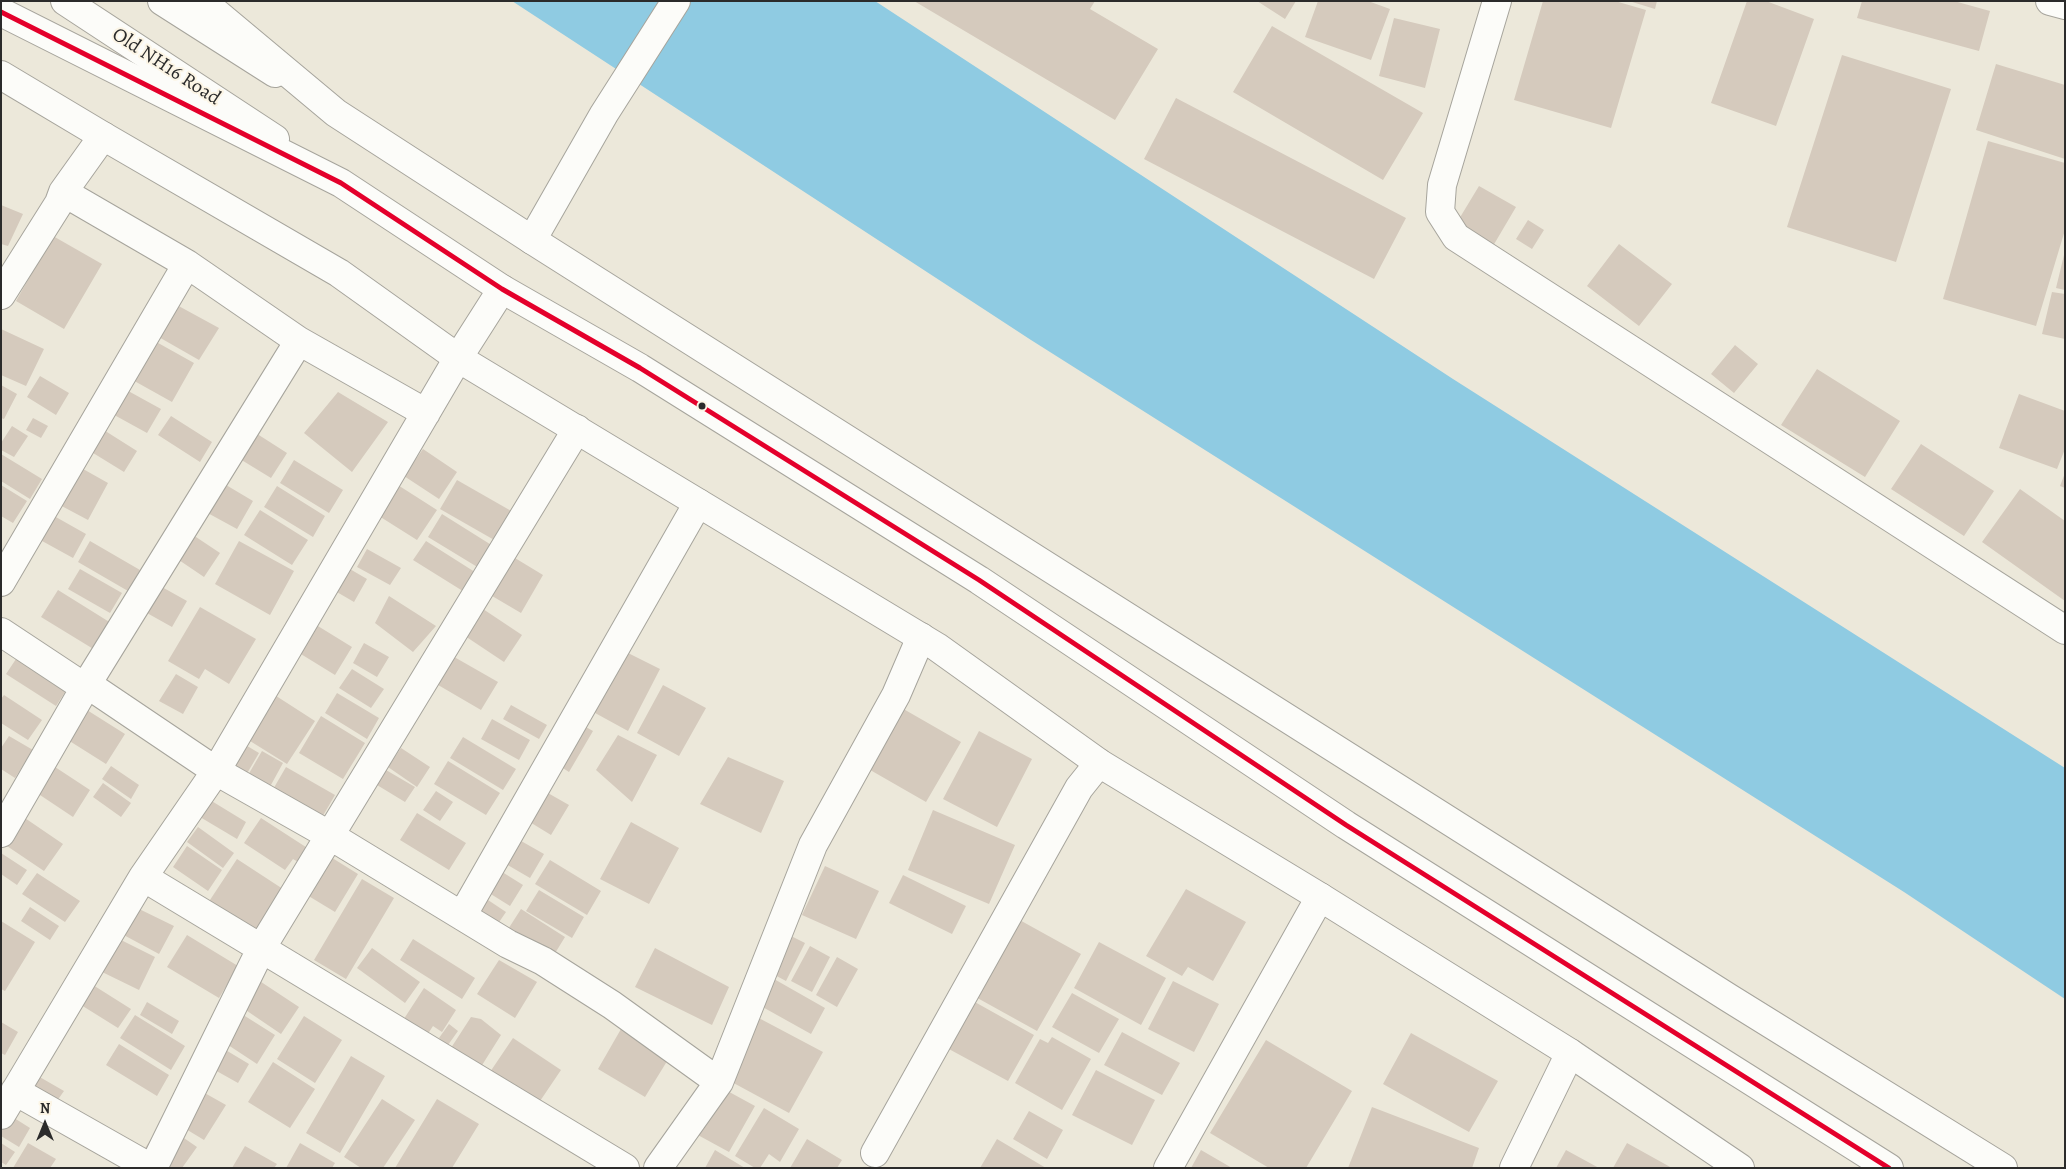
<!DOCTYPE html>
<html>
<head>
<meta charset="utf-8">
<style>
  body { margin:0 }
  #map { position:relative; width:2066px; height:1169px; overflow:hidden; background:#ece8da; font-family:Alegreya,serif }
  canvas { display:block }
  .frame { position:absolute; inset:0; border:2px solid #2b2b2b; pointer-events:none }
  .north { position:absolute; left:20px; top:1099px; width:50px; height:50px; -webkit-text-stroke:4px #fcf5e5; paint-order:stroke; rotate:0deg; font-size:14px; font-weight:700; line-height:20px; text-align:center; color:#2b2b2b }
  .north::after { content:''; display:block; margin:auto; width:18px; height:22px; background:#2b2b2b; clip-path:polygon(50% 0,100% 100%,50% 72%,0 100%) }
</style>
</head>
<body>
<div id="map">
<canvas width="2066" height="1169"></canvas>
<div class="frame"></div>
<div class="north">N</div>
</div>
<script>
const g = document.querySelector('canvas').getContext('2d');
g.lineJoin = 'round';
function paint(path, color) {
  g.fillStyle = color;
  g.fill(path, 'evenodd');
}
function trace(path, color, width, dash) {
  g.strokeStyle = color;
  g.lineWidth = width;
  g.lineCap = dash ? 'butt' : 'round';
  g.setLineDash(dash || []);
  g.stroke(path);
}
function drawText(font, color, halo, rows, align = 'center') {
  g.font = font + ' Alegreya,serif';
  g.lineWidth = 4;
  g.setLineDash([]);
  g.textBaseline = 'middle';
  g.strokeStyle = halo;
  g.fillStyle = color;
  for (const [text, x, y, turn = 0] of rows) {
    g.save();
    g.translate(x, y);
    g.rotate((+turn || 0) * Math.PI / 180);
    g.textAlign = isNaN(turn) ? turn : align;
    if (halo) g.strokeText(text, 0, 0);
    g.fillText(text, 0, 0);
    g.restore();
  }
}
const water = new Path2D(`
  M 512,1 L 875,1 L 1453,379 L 2065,768 L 2065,999 L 1904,892 L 1031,340 Z`);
const building = new Path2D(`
  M 914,1 L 1095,1 L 1090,9 L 1158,49 L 1115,120 Z
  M 1257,1 L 1296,1 L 1285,19 Z
  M 1318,1 L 1368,1 L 1390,9 L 1371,60 L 1305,37 Z
  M 1543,1 L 1615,1 L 1646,10 L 1611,128 L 1514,100 Z
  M 1629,1 L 1657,1 L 1655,9 Z
  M 1747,1 L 1766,1 L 1814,19 L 1776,126 L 1711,103 Z
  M 1862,1 L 1954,1 L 1990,11 L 1979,51 L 1857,18 Z
  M 1394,18 L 1440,29 L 1425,88 L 1379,76 Z
  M 1272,26 L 1423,113 L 1383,180 L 1233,92 Z
  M 1842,55 L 1951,89 L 1896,262 L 1787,227 Z
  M 1996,64 L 2065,85 L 2065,159 L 1976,130 Z
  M 1176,98 L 1406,218 L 1374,279 L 1144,159 Z
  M 1988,141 L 2065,163 L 2065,230 L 2036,326 L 1943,299 Z
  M 1479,186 L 1516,207 L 1493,246 L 1456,224 Z
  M 1,205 L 23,214 L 8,246 L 1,244 Z
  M 1528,220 L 1544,230 L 1532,249 L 1516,239 Z
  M 53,236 L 102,264 L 64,329 L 16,301 Z
  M 1619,244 L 1672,284 L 1639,326 L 1587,286 Z
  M 2064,255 L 2065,255 L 2065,290 L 2056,288 Z
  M 2052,292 L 2065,294 L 2065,339 L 2042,334 Z
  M 175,304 L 219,328 L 199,360 L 157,336 Z
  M 1,329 L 44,349 L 26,386 L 1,375 Z
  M 151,339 L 194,363 L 172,402 L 129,378 Z
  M 1735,345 L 1758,364 L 1734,393 L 1711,374 Z
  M 1817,369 L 1900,421 L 1865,477 L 1781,425 Z
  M 40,376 L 69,393 L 56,415 L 27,397 Z
  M 1,385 L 17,394 L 4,419 L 1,418 Z
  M 121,387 L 161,409 L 147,433 L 107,411 Z
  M 338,392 L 388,422 L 352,472 L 304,433 Z
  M 2019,394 L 2065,411 L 2065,449 L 2057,469 L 1999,448 Z
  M 171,416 L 212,442 L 200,462 L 158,435 Z
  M 33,418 L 48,426 L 41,438 L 26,430 Z
  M 12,426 L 28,436 L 14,457 L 1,450 L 1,443 Z
  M 99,427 L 137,451 L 124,472 L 85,448 Z
  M 251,430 L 287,453 L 271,478 L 235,456 Z
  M 1921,444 L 1994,491 L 1964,536 L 1891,489 Z
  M 423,449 L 457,472 L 439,499 L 404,476 Z
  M 1,454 L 42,479 L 30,499 L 1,481 Z
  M 294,460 L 343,490 L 329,513 L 280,483 Z
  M 76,465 L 108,483 L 88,520 L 56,503 Z
  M 2065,473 L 2065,488 L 2060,486 Z
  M 390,480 L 437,510 L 417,540 L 371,511 Z
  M 457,480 L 513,512 L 496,541 L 440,509 Z
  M 221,482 L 253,501 L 237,529 L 204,511 Z
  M 1,485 L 27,501 L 13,523 L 1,516 Z
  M 277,486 L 325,516 L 313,537 L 264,507 Z
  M 2020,489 L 2065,521 L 2065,601 L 1982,542 Z
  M 260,510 L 308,540 L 292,565 L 244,535 Z
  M 47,512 L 86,534 L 73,558 L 33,536 Z
  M 442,514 L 493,546 L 479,568 L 428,537 Z
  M 190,533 L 220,553 L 204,577 L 173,556 Z
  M 90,541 L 140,570 L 128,591 L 78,562 Z
  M 239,541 L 294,571 L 270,615 L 215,584 Z
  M 426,541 L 478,574 L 466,593 L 413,560 Z
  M 367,549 L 401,568 L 390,585 L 357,567 Z
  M 510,555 L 543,575 L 521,613 L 487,593 Z
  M 343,565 L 367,579 L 354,602 L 330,588 Z
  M 80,569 L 122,593 L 110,613 L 68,589 Z
  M 153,582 L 187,601 L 172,627 L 138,608 Z
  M 58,590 L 111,623 L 95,650 L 41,617 Z
  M 389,596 L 436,626 L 413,652 L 375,623 Z
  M 474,603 L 522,635 L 504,662 L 456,630 Z
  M 200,607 L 256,639 L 229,684 L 205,669 L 199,679 L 168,661 Z
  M 313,623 L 352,647 L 335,675 L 296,651 Z
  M 606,642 L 660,669 L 628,731 L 575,702 Z
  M 364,643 L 389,657 L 377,677 L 353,663 Z
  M 20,653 L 69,686 L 56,706 L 6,674 Z
  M 449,654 L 498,682 L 481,710 L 433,682 Z
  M 352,669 L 384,689 L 371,708 L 339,688 Z
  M 176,674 L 198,687 L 183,714 L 159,701 Z
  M 663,685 L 706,708 L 679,756 L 637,733 Z
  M 270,692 L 315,721 L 287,764 L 242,736 Z
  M 337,693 L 379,718 L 367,739 L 325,713 Z
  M 4,695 L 42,720 L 28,740 L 1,723 L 1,699 Z
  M 79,705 L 125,734 L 106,764 L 60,735 Z
  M 511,705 L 547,725 L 539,739 L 503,719 Z
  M 900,707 L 961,742 L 926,802 L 865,767 Z
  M 321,716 L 365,743 L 343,779 L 299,753 Z
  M 570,718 L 593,731 L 569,772 L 546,757 Z
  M 492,719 L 530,740 L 519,760 L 481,739 Z
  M 979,731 L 1032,759 L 997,827 L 943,799 Z
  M 618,735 L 657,755 L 632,802 L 596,770 Z
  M 9,736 L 33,750 L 15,778 L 1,769 L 1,748 Z
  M 463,737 L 516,769 L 503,790 L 450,758 Z
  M 237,740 L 259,753 L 242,782 L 220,769 Z
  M 401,748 L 430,767 L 417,787 L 388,767 Z
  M 262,751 L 283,763 L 266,794 L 244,782 Z
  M 728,757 L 784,781 L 761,833 L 700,804 Z
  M 448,761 L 500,793 L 486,815 L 434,784 Z
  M 52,765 L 90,790 L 73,817 L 34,791 Z
  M 111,766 L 139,785 L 131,799 L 102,779 Z
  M 286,767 L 335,795 L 317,826 L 268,798 Z
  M 386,770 L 415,787 L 405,802 L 377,785 Z
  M 103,783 L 131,803 L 121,817 L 93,797 Z
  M 532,784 L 569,805 L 551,835 L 515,813 Z
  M 436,791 L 453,802 L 440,821 L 423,810 Z
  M 210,800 L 246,822 L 237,839 L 200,817 Z
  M 933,810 L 1015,845 L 989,904 L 908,870 Z
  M 417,813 L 466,843 L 449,870 L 400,840 Z
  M 19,814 L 63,844 L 44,871 L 1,842 Z
  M 261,818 L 312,851 L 303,865 L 293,859 L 285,870 L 244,843 Z
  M 631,822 L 679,848 L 649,904 L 600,879 Z
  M 198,827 L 234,853 L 223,868 L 187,842 Z
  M 500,829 L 544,854 L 530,878 L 487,853 Z
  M 187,846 L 222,870 L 208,891 L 173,867 Z
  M 321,851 L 358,874 L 335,912 L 297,889 Z
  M 1,853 L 27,870 L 17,885 L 1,874 Z
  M 237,859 L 286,891 L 257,936 L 208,903 Z
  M 550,860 L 601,891 L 587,915 L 535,884 Z
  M 491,865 L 523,885 L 510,906 L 478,886 Z
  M 825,866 L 879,891 L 856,939 L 802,915 Z
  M 37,873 L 80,901 L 65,922 L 22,894 Z
  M 903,875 L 966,906 L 952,934 L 889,903 Z
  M 362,879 L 394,898 L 346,979 L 314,960 Z
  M 470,888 L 506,912 L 493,931 L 457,907 Z
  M 1186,889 L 1246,922 L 1213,981 L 1188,967 L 1182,976 L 1146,956 Z
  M 539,890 L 584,917 L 572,938 L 526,911 Z
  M 133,906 L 174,926 L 159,954 L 120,933 Z
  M 30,907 L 59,926 L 50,940 L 21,921 Z
  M 521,909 L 565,937 L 549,963 L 505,934 Z
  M 1016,918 L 1081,954 L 1037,1031 L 972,995 Z
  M 1,921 L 35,942 L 5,991 L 1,989 Z
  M 785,933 L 805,943 L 786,981 L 769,972 Z
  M 187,935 L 238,966 L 219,998 L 167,967 Z
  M 115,937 L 155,957 L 139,990 L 98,970 Z
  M 413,939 L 475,978 L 462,999 L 400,960 Z
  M 1099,942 L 1166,978 L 1141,1025 L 1074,988 Z
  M 810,946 L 830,957 L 812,992 L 791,981 Z
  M 372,948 L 420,982 L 405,1003 L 357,968 Z
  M 655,948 L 729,987 L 712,1025 L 635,987 Z
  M 837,957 L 858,969 L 837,1007 L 816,995 Z
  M 499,960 L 537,982 L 515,1018 L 477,994 Z
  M 246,972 L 299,1007 L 281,1034 L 228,998 Z
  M 774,979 L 825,1008 L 811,1034 L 759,1005 Z
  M 85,980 L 131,1009 L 118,1028 L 73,1000 Z
  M 1173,981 L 1219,1004 L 1194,1052 L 1148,1029 Z
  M 424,988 L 456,1010 L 442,1032 L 433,1026 L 422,1043 L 398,1028 Z
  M 1072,993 L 1119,1019 L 1099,1053 L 1052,1027 Z
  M 973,1001 L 1034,1035 L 1008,1081 L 947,1048 Z
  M 147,1002 L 179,1021 L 172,1034 L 140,1015 Z
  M 237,1011 L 275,1035 L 257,1064 L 219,1039 Z
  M 135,1015 L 185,1046 L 171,1070 L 120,1038 Z
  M 304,1016 L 342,1040 L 315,1083 L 277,1059 Z
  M 755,1016 L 823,1052 L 789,1113 L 728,1080 Z
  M 471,1017 L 481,1019 L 501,1035 L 479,1070 L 449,1051 Z
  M 1,1022 L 18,1032 L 5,1055 L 1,1053 Z
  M 449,1024 L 458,1031 L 448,1045 L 439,1038 Z
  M 621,1029 L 669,1058 L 645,1097 L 598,1069 Z
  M 1122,1032 L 1180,1063 L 1162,1095 L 1104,1065 Z
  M 1411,1033 L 1498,1081 L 1469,1132 L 1383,1084 Z
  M 1052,1037 L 1091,1059 L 1062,1110 L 1015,1083 L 1040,1039 L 1048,1043 Z
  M 513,1038 L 561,1070 L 536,1107 L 488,1075 Z
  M 209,1040 L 249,1064 L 238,1083 L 197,1060 Z
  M 1266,1040 L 1352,1091 L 1306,1168 L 1269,1168 L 1210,1133 Z
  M 119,1044 L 169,1075 L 157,1096 L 106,1065 Z
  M 351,1056 L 385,1076 L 340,1153 L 306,1133 Z
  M 273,1062 L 315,1089 L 290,1128 L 248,1102 Z
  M 1096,1070 L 1155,1100 L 1132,1145 L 1072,1115 Z
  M 31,1072 L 64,1091 L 52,1108 L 19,1089 Z
  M 187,1083 L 226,1105 L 204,1140 L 166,1117 Z
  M 722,1088 L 755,1106 L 729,1152 L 696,1134 Z
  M 382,1099 L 415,1120 L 383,1168 L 361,1168 L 344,1157 Z
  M 437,1099 L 479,1124 L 452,1168 L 395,1168 Z
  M 1372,1107 L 1479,1148 L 1472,1168 L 1348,1168 Z
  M 764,1108 L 799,1129 L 780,1162 L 769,1154 L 760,1168 L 755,1168 L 735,1156 Z
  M 1029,1111 L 1063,1130 L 1047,1159 L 1013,1139 Z
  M 11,1116 L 30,1128 L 19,1147 L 1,1136 L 1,1132 Z
  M 162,1123 L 197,1147 L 182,1168 L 169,1168 L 143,1151 Z
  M 807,1139 L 842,1160 L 837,1168 L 790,1168 Z
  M 997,1139 L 1046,1168 L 980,1168 Z
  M 1,1143 L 15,1152 L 6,1165 L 1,1162 Z
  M 28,1143 L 56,1159 L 50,1168 L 13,1168 Z
  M 300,1143 L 335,1163 L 332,1168 L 286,1168 Z
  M 1627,1143 L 1672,1168 L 1613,1168 Z
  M 245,1146 L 277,1164 L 274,1168 L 232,1168 Z
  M 715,1150 L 745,1168 L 705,1168 Z
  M 1201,1150 L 1232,1168 L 1191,1168 Z
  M 1566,1150 L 1599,1168 L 1556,1168 Z`);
const minor = new Path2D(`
  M 1497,1 L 1442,185 L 1440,212 L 1456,237 L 2065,630
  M 2050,1 L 2065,5
  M 63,192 L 187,264 L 299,341 L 426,413
  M 1,295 L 59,203 L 63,192 L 103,136
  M 458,358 L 216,771 L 143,877 L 625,1168
  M 1,582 L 187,264
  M 1,632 L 75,681 L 87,684 L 216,771 L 329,835 L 508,944 L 543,961 L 612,1005 L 719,1082
  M 1,833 L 87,684 L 299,341
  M 462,916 L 698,503
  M 15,1091 L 151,1168
  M 1,1115 L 143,877
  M 875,1153 L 1079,788 L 1099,763
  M 153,1168 L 262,947 L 577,429
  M 658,1168 L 719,1082 L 813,845 L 896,695 L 921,637
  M 1168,1168 L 1320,897
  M 1514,1168 L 1570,1053`);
const tertiary = new Path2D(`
  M 1,75 L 103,136 L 339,273 L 458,358 L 937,647 L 1099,763 L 1320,897 L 1570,1053 L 1740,1168
  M 532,240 L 604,114 L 676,1
  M 458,358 L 502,289`);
const primary = new Path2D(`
  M 65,1 L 275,139
  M 162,1 L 275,73`);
const trunk = new Path2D(`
  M 202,1 L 336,113 L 532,240 L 1729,998 L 2003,1168
  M 1,12 L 341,183 L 502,289 L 640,368 L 979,580 L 1346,825 L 1889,1168`);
const bus1 = new Path2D(`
  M 1,12 L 341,183 L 502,289 L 640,368 L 979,580 L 1346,825 L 1889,1168`);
const markers = [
  [702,406,4.5,"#2b2b2b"]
];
const streetNames = [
  ["Old NH16 Road",166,67,33]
];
paint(water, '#8fcbe2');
paint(building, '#d5cabd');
trace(minor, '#a6a49c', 30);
trace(tertiary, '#a6a49c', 30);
trace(primary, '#a6a49c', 30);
trace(trunk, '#a6a49c', 30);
trace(minor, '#fcfcf9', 28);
trace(tertiary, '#fcfcf9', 28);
trace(primary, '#fcfcf9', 28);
trace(trunk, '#fcfcf9', 28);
trace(bus1, '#e4002b', 5);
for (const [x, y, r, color] of markers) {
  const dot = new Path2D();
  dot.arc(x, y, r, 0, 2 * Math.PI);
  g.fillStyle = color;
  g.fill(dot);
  trace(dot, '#fcf5e5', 2);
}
drawText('20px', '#2b2b2b', '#fcf5e5', streetNames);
</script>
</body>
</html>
